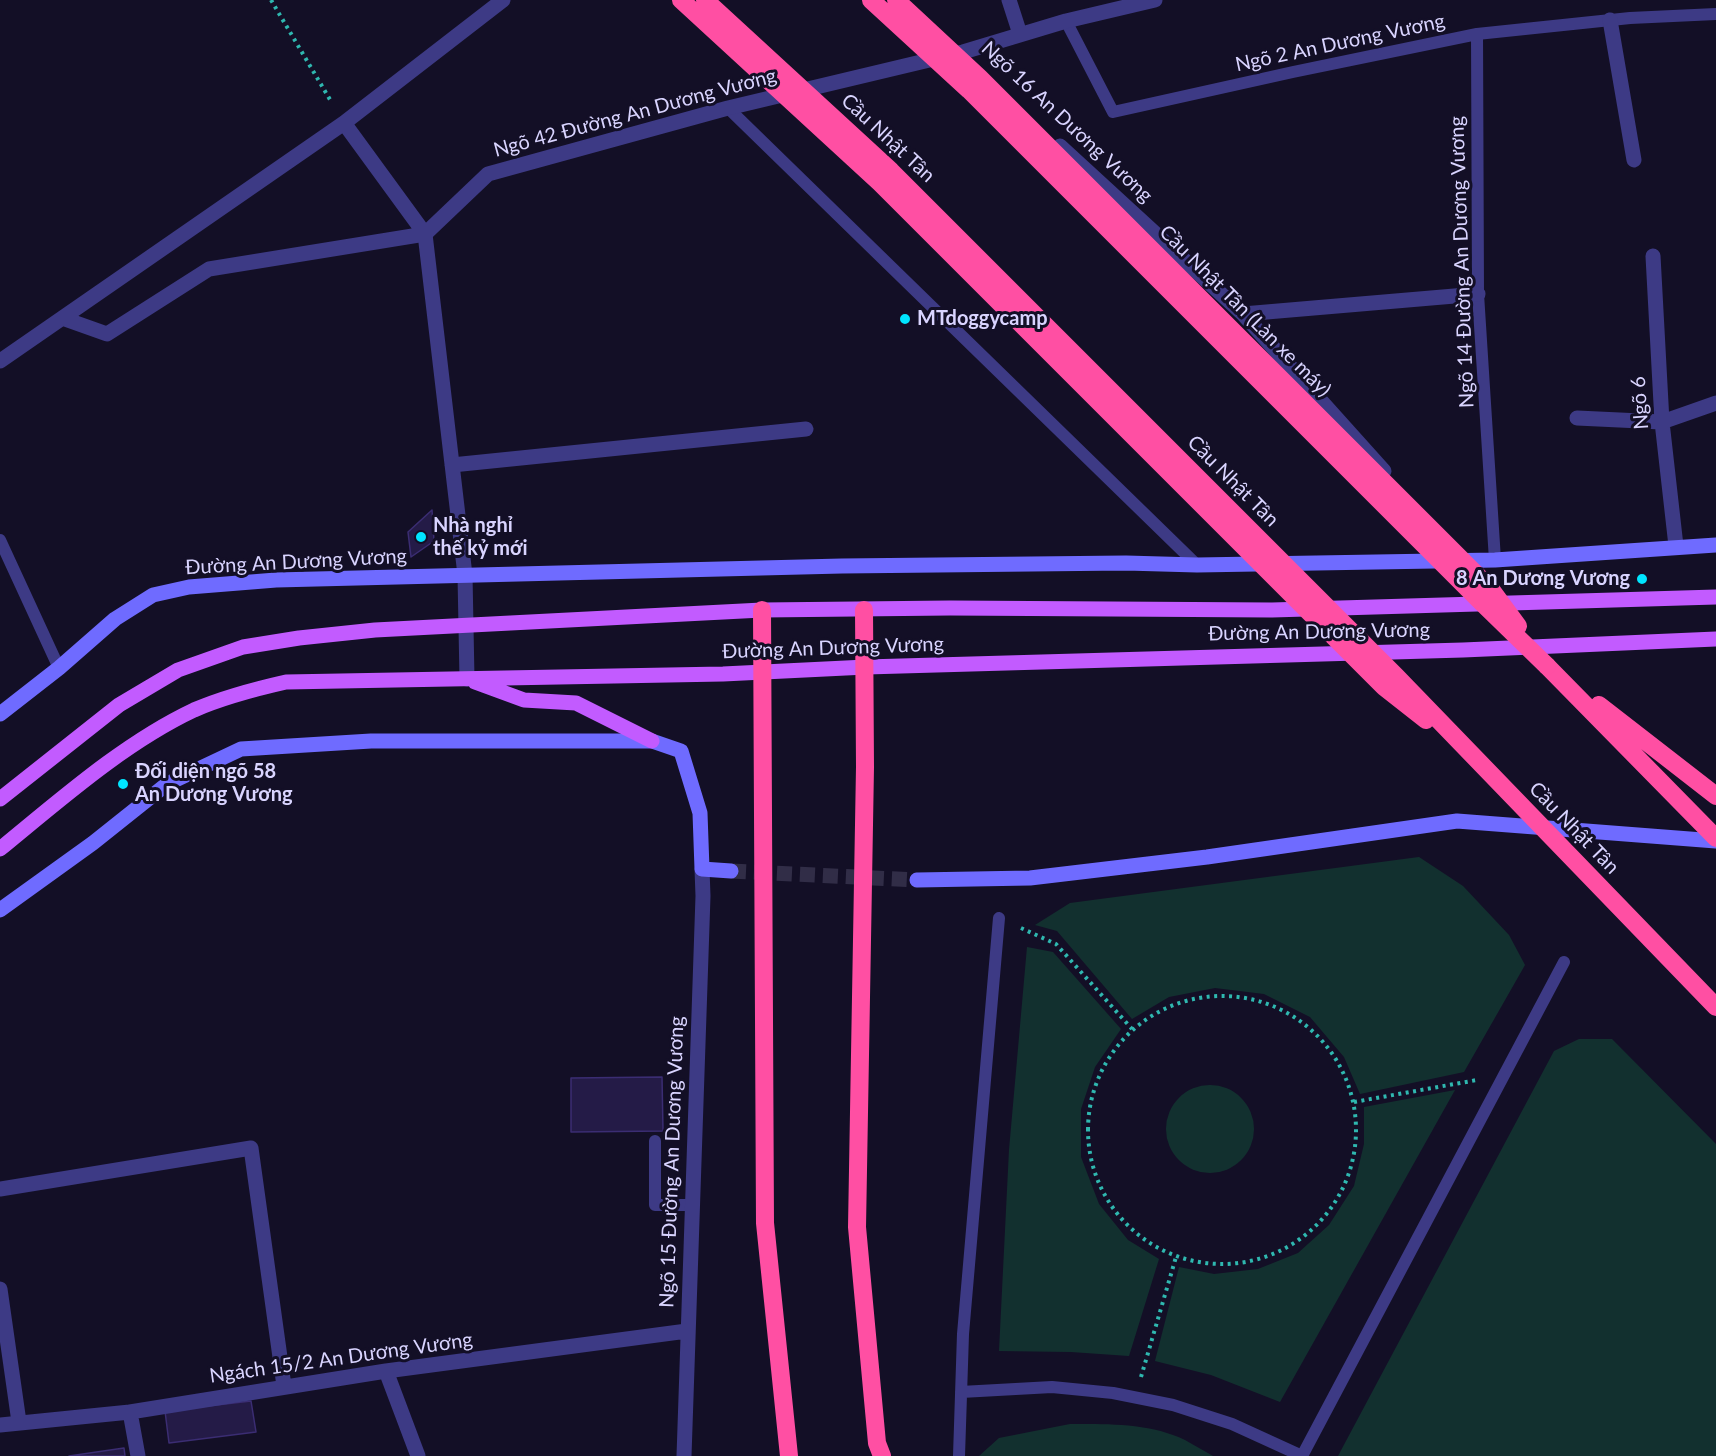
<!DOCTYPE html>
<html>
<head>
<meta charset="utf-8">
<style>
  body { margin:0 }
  canvas { display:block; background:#130f26 }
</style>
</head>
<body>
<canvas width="1716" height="1456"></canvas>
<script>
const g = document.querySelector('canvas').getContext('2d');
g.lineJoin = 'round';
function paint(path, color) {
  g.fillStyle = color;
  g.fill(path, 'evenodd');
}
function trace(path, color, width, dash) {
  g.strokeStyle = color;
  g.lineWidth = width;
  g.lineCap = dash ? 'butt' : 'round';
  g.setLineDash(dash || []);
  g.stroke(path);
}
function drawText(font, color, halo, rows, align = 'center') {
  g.font = font + ' Lato,sans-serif';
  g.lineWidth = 6;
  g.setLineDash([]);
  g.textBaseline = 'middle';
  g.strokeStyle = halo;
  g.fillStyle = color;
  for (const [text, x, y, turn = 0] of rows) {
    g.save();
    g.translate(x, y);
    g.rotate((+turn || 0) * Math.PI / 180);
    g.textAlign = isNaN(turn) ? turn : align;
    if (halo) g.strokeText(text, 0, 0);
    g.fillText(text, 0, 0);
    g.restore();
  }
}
const green = new Path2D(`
  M 1419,857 L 1463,886 L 1509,935 L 1525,965 L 1464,1072 L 1360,1094 L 1344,1057 L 1310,1017 L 1264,994 L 1215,988 L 1169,997 L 1132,1019 L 1057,931 L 1035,925 L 1070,903 Z
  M 1027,947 L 1053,952 L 1121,1029 L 1095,1067 L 1081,1109 L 1081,1157 L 1099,1204 L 1128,1240 L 1159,1259 L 1129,1356 L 1071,1352 L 999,1351 L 1009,1150 Z
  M 1579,1039 L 1612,1039 L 1716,1144 L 1716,1456 L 1338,1456 L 1554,1051 Z
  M1166 1129a44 44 0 1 1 88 0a44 44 0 1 1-88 0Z
  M 1455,1090 L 1280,1402 L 1211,1375 L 1155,1361 L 1179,1267 L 1214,1274 L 1258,1269 L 1298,1253 L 1329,1225 L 1354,1186 L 1364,1144 L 1364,1107 Z
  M 1070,1424 C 1108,1424 1150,1423 1185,1440 C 1194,1445 1204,1451 1213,1456 L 979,1456 L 999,1438 Z`);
const building = new Path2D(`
  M 432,510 L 434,541 L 411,557 L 408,532 Z
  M 662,1077 L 663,1131 L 571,1132 L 571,1078 Z
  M 251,1401 L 256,1432 L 169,1443 L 165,1411 Z
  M 124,1448 L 125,1456 L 69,1456 Z`);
const secondaryTunnel = new Path2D(`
  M 731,871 L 917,880`);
const path = new Path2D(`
  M 271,0 L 332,103
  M 1021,928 L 1056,944 L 1132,1029
  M1088 1130a134 134 0 1 1 268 0a134 134 0 1 1-268 0Z
  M 1354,1102 L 1477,1080
  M 1141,1377 L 1176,1257`);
const lane = new Path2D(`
  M 1066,21 L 1113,112 L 1293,72 L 1477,34 L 1630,18 L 1716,14
  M 1477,34 L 1478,294 L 1495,560
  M 728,108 L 1197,565
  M 0,540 L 59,668
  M 655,1141 L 655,1205 L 692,1205
  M 961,1392 L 1052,1387 L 1113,1393 L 1173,1405 L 1232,1424 L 1302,1456
  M 959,1456 L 963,1334 L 999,918
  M 1302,1456 L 1564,962`);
const street = new Path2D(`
  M 1009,0 L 1020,34
  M 1610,20 L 1634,160
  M 1060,146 L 1243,314 L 1384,471
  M 1653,256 L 1662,422 L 1676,546
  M 1243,314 L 1478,294
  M 62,318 L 107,334 L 209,269 L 425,234 L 344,123
  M 0,361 L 344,123 L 503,0
  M 1577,418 L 1662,422 L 1716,403
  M 452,465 L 806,429
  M 467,679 L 465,575 L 425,234 L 488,174 L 728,108 L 963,52 L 1066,21 L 1155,0
  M 0,1189 L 251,1148 L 284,1386
  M 0,1289 L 19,1422
  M 386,1371 L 418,1456
  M 130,1412 L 138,1456
  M 0,1425 L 130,1412 L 386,1371 L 687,1331
  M 684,1456 L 703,896 L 702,869`);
const secondary = new Path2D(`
  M 0,714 L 59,668 L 115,619 L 153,595 L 189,587 L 276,580 L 842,566 L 1126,563 L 1197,565 L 1495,560 L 1716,545
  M 917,880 L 1030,878 L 1207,857 L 1457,821 L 1716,841
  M 0,910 L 93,843 L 167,784 L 241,749 L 371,741 L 652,741 L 681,751 L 700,813 L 702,869 L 731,871`);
const primary = new Path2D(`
  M 475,682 L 524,700 L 576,703 L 652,741
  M 0,799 L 119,705 L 178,670 L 243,647 L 299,638 L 375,630 L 762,610 L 950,608 L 1272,610 L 1716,597
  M 0,849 C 60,800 124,743 194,710 C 224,697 255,689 286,682 L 723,674 L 866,667 L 1463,650 L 1716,639`);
const highway = new Path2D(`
  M 762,610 L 765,1223 L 789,1456
  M 864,610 L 865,767 L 857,1227 L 877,1443 L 882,1456
  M 1547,666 L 1716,838
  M 1599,705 L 1716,796`);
const highwayBridge = new Path2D(`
  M 681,0 L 880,183 L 1384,687 L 1426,720
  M 705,0 L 891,171 L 1396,676 L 1716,1007
  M 871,0 L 969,90 L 1478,599 L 1547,666
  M 896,0 L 980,78 L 1490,588 L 1518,626`);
const markers = [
  [905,319,6,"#00e5ff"],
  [421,537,6,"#00e5ff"],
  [1642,579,6,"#00e5ff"],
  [123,784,6,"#00e5ff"]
];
const streetNames = [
  ["Ngõ 2 An Dương Vương",1340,43,-12],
  ["Ngõ 42 Đường An Dương Vương",635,113,-15],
  ["Ngõ 16 An Dương Vương",1067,122,43],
  ["Cầu Nhật Tân",888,138,43],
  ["Ngõ 14 Đường An Dương Vương",1462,262,-92],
  ["Cầu Nhật Tân (Làn xe máy)",1245,311,45],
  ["Ngõ 6",1640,403,-94],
  ["Cầu Nhật Tân",1233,481,45],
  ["Đường An Dương Vương",296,562,-3],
  ["Đường An Dương Vương",1319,632,-1],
  ["Đường An Dương Vương",833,648,-2],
  ["Cầu Nhật Tân",1574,828,46],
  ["Ngõ 15 Đường An Dương Vương",672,1162,-88],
  ["Ngách 15/2 An Dương Vương",341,1358,-8]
];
const poiNames = [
  ["MTdoggycamp",917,319],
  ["Nhà nghỉ",433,526],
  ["thế kỷ mới",433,549],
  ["8 An Dương Vương",1630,579,"right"],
  ["Đối diện ngõ 58",135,772],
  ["An Dương Vương",135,795]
];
paint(green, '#12302f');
paint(building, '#241b47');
trace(building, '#3b2d73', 1.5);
trace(secondaryTunnel, '#312d47', 15, [15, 8]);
trace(path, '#2fb8b0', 4, [3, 4.5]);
trace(lane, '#3d3a85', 12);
trace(street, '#3d3a85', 15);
trace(secondary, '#6f6bff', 15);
trace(primary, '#c25bff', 15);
trace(highway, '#ff4fa3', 18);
trace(highwayBridge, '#ff4fa3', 18);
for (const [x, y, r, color] of markers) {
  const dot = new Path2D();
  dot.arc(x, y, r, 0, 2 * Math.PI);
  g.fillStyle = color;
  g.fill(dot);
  trace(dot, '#130f26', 2);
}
drawText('20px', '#d9d4ff', '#130f26', streetNames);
drawText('bold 20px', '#d9d4ff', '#130f26', poiNames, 'left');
</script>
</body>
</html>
